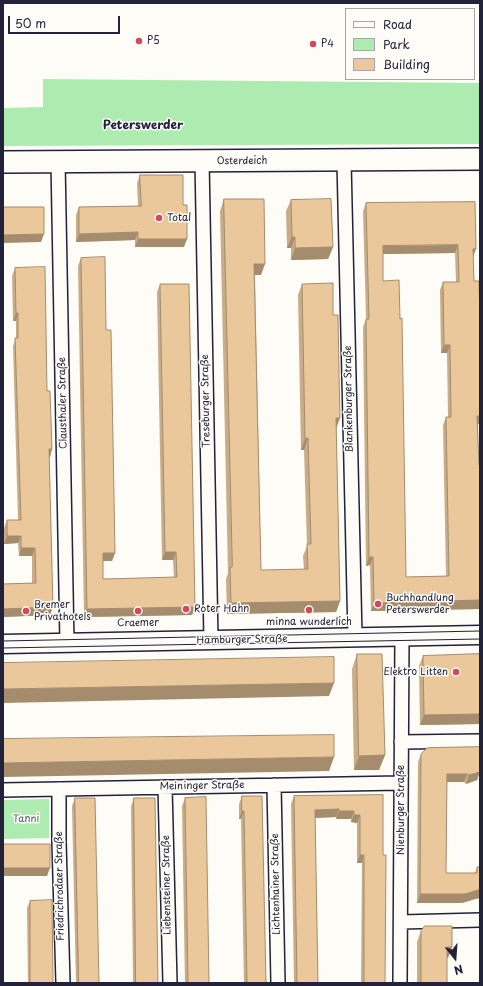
<!DOCTYPE html>
<html>
<head>
<meta charset="utf-8">
<style>
  body { margin:0 }
  #map { position:relative; width:483px; height:986px; overflow:hidden; background:#fdfcf7; font-family:"Playpen Sans",sans-serif }
  canvas { display:block }
  .frame { position:absolute; inset:0; border:4px solid #22223b; pointer-events:none }
  .legend { position:absolute; left:345px; top:8px; width:130px; height:72px; box-sizing:border-box; background:#fdfcf7; border:1px solid #a5a5ac; margin:0; padding:5px 7px; list-style:none; font-size:12px; color:#22223b }
  .legend li { display:flex; align-items:center; gap:8px; height:20px }
  .legend b { width:20px; border:1px solid #a5a5ac }
  .north { position:absolute; left:435px; top:938px; width:40px; height:40px; -webkit-text-stroke:3px #fdfcf7; paint-order:stroke; rotate:163deg; font-size:11px; font-weight:700; line-height:16px; text-align:center; color:#22223b }
  .north::after { content:''; display:block; margin:auto; width:14px; height:18px; background:#22223b; clip-path:polygon(50% 0,100% 100%,50% 72%,0 100%) }
  .scale { position:absolute; left:8px; top:16px; width:112px; height:18px; box-sizing:border-box; border:2px solid #22223b; border-top:0; padding-left:5px; font-size:12px; line-height:14px; white-space:nowrap; color:#22223b; -webkit-text-stroke:3px #fdfcf7; paint-order:stroke }
</style>
</head>
<body>
<div id="map">
<canvas width="483" height="986"></canvas>
<div class="frame"></div>
<ul class="legend">
<li><b style="height:5px;background:#fdfcf7"></b>Road</li>
<li><b style="height:11px;background:#aeebb1"></b>Park</li>
<li><b style="height:11px;background:#ebc89c"></b>Building</li>
</ul>
<div class="north">N</div>
<div class="scale">50 m</div>
</div>
<script>
const g = document.querySelector('canvas').getContext('2d');
g.lineJoin = 'round';
function paint(path, color) {
  g.fillStyle = color;
  g.fill(path, 'evenodd');
}
function trace(path, color, width, dash) {
  g.strokeStyle = color;
  g.lineWidth = width;
  g.lineCap = dash ? 'butt' : 'round';
  g.setLineDash(dash || []);
  g.stroke(path);
}
function drawText(font, color, halo, rows, align = 'center') {
  g.font = font + ' "Playpen Sans",sans-serif';
  g.lineWidth = 3;
  g.setLineDash([]);
  g.textBaseline = 'middle';
  g.strokeStyle = halo;
  g.fillStyle = color;
  for (const [text, x, y, turn = 0] of rows) {
    g.save();
    g.translate(x, y);
    g.rotate((+turn || 0) * Math.PI / 180);
    g.textAlign = isNaN(turn) ? turn : align;
    if (halo) g.strokeText(text, 0, 0);
    g.fillText(text, 0, 0);
    g.restore();
  }
}
const green = new Path2D(`
  M 43,79 L 480,83 L 480,144 L 3,146 L 3,108 L 43,107 Z
  M 49,799 L 49,838 L 3,839 L 3,800 Z`);
const street = new Path2D(`
  M 202,161 L 211,640
  M 344,161 L 355,637
  M 58,162 L 67,643
  M 401,742 L 480,741
  M 274,785 L 278,983
  M 165,787 L 170,983
  M 59,789 L 59,842 L 63,983
  M 3,790 L 401,783
  M 401,922 L 480,920
  M 400,983 L 402,637`);
const secondary = new Path2D(`
  M 3,644 L 480,635`);
const primary = new Path2D(`
  M 3,162 L 480,159`);
const tram = new Path2D(`
  M 3,641 L 480,631
  M 3,648 L 480,639`);
const wall = new Path2D(`
  M 140,175 L 184,247 L 135,247 L 135,240 L 76,242 L 76,215 L 79,207 L 138,206 L 137,183 Z
  M 224,199 L 261,275 L 255,275 L 261,570 L 304,570 L 303,556 L 307,546 L 304,450 L 301,450 L 298,295 L 302,284 L 336,429 L 340,601 L 336,612 L 227,614 L 226,579 L 228,573 L 220,211 Z
  M 291,200 L 333,247 L 328,259 L 291,260 L 291,248 L 287,248 L 286,211 Z
  M 475,202 L 473,256 L 479,424 L 478,424 L 480,609 L 371,611 L 370,565 L 366,566 L 363,327 L 366,319 L 363,211 L 366,203 ZM 455,253 L 456,282 L 443,282 L 440,290 L 441,353 L 447,353 L 448,417 L 446,417 L 443,425 L 446,576 L 406,577 L 383,281 L 383,254 Z
  M 81,258 L 115,553 L 112,561 L 103,561 L 103,579 L 174,578 L 173,560 L 162,560 L 157,292 L 160,284 L 195,607 L 192,615 L 84,617 L 78,266 Z
  M 15,268 L 47,391 L 52,449 L 50,457 L 49,457 L 53,607 L 50,615 L 3,617 L 3,584 L 32,583 L 32,556 L 19,556 L 18,543 L 4,544 L 4,528 L 7,520 L 18,520 L 13,346 L 16,338 L 16,321 L 13,321 L 12,276 Z
  M 357,654 L 385,755 L 379,770 L 354,770 L 352,669 Z
  M 480,654 L 480,724 L 420,725 L 419,666 L 423,656 Z
  M 480,747 L 480,774 L 479,773 L 477,780 L 466,784 L 464,782 L 447,782 L 446,873 L 475,873 L 477,867 L 480,867 L 480,898 L 475,899 L 462,903 L 417,903 L 418,762 L 421,754 Z
  M 383,795 L 383,855 L 385,983 L 361,983 L 362,863 L 357,863 L 357,823 L 351,822 L 351,819 L 336,819 L 336,817 L 315,818 L 318,983 L 294,983 L 291,804 L 294,796 Z
  M 242,796 L 266,983 L 244,983 L 241,819 L 239,819 L 239,804 Z
  M 75,798 L 99,983 L 76,983 L 72,806 Z
  M 134,798 L 158,983 L 133,983 L 131,806 Z
  M 185,798 L 209,983 L 185,983 L 182,806 Z
  M 30,901 L 53,983 L 28,983 L 27,908 Z
  M 421,931 L 448,958 L 447,958 L 447,983 L 417,983 L 417,942 Z`);
const shadedWall = new Path2D(`
  M 138,232 L 135,240 L 76,242 L 79,234 Z
  M 44,234 L 41,242 L 3,243 L 3,235 Z
  M 292,237 L 295,237 L 291,248 L 287,248 Z
  M 138,239 L 187,239 L 184,247 L 135,247 Z
  M 458,245 L 455,253 L 380,254 L 383,246 Z
  M 333,247 L 328,259 L 291,260 L 295,248 Z
  M 473,249 L 476,249 L 473,257 Z
  M 254,264 L 265,264 L 261,275 L 250,275 Z
  M 16,313 L 18,313 L 16,321 L 13,321 Z
  M 444,345 L 450,345 L 447,353 L 441,353 Z
  M 477,416 L 480,416 L 480,422 L 479,424 L 474,424 Z
  M 336,418 L 340,418 L 336,429 L 332,429 Z
  M 308,438 L 304,450 L 301,450 L 305,439 Z
  M 49,449 L 52,449 L 50,457 L 46,457 Z
  M 7,536 L 21,536 L 18,543 L 4,544 Z
  M 21,548 L 35,548 L 32,556 L 19,556 Z
  M 165,552 L 176,552 L 173,560 L 162,560 Z
  M 103,553 L 115,553 L 112,561 L 100,561 Z
  M 369,557 L 373,557 L 370,565 L 366,566 Z
  M 480,600 L 480,609 L 371,611 L 374,603 Z
  M 340,601 L 336,612 L 227,614 L 231,603 Z
  M 53,607 L 50,615 L 3,617 L 3,609 Z
  M 195,607 L 192,615 L 84,617 L 87,609 Z
  M 334,683 L 329,696 L 3,703 L 3,689 Z
  M 480,714 L 480,724 L 420,725 L 424,715 Z
  M 385,755 L 379,770 L 354,770 L 359,756 Z
  M 334,757 L 329,771 L 3,777 L 3,763 Z
  M 480,772 L 477,780 L 466,784 L 469,775 Z
  M 447,774 L 467,774 L 464,782 L 444,782 Z
  M 339,809 L 336,817 L 312,818 L 315,810 Z
  M 242,811 L 244,811 L 241,819 L 239,819 Z
  M 339,811 L 354,811 L 351,819 L 336,819 Z
  M 354,815 L 360,815 L 357,823 L 351,822 Z
  M 360,855 L 364,855 L 362,863 L 357,863 Z
  M 3,868 L 50,868 L 47,876 L 3,876 Z
  M 480,890 L 480,898 L 475,899 L 462,903 L 417,903 L 420,894 Z
  M 447,947 L 452,947 L 448,958 L 443,958 Z`);
const building = new Path2D(`
  M 140,175 L 183,175 L 183,205 L 187,205 L 187,239 L 138,239 L 138,232 L 79,234 L 79,207 L 141,206 Z
  M 224,199 L 264,199 L 265,264 L 254,264 L 261,570 L 308,569 L 307,544 L 311,544 L 308,438 L 305,439 L 302,284 L 333,283 L 333,315 L 338,315 L 339,373 L 340,418 L 336,418 L 340,601 L 231,603 L 230,568 L 232,567 Z
  M 331,199 L 333,247 L 295,248 L 295,237 L 292,237 L 291,200 Z
  M 475,202 L 476,249 L 473,249 L 474,281 L 479,281 L 480,320 L 480,416 L 477,416 L 479,465 L 480,465 L 480,600 L 374,603 L 373,557 L 369,557 L 366,319 L 369,319 L 366,203 ZM 458,245 L 459,282 L 443,282 L 444,345 L 450,345 L 451,417 L 446,417 L 449,576 L 406,577 L 402,318 L 400,319 L 399,280 L 383,281 L 383,246 Z
  M 3,207 L 44,207 L 44,234 L 3,235 Z
  M 105,257 L 106,330 L 111,330 L 115,553 L 103,553 L 103,579 L 177,577 L 176,552 L 165,552 L 160,284 L 189,284 L 195,607 L 87,609 L 81,258 Z
  M 45,267 L 47,391 L 50,391 L 52,449 L 49,449 L 53,607 L 3,609 L 3,584 L 36,583 L 35,548 L 21,548 L 21,536 L 7,536 L 7,520 L 21,520 L 15,338 L 18,338 L 18,313 L 16,313 L 15,268 Z
  M 357,654 L 382,654 L 385,755 L 359,756 Z
  M 480,654 L 480,714 L 424,715 L 423,656 Z
  M 334,657 L 334,683 L 3,689 L 3,663 Z
  M 334,735 L 334,757 L 3,763 L 3,739 Z
  M 480,747 L 480,772 L 469,775 L 467,774 L 447,774 L 446,873 L 477,873 L 477,867 L 480,867 L 480,890 L 478,890 L 465,894 L 420,894 L 421,754 L 427,748 Z
  M 383,795 L 383,855 L 386,855 L 385,983 L 364,983 L 364,855 L 360,855 L 360,815 L 354,815 L 354,811 L 339,811 L 339,809 L 315,810 L 318,983 L 297,983 L 294,796 Z
  M 242,796 L 262,796 L 266,983 L 247,983 L 244,811 L 242,811 Z
  M 206,797 L 209,983 L 188,983 L 185,798 Z
  M 75,798 L 95,798 L 99,983 L 79,983 Z
  M 134,798 L 155,798 L 158,983 L 136,983 Z
  M 3,844 L 50,844 L 50,868 L 3,868 Z
  M 52,900 L 53,983 L 30,983 L 30,901 Z
  M 425,926 L 452,926 L 452,947 L 447,947 L 447,983 L 421,983 L 421,931 Z`);
const markers = [
  [139,41,4,"#d1495b"],
  [313,44,4,"#d1495b"],
  [159,218,4,"#d1495b"],
  [378,604,4,"#d1495b"],
  [186,609,4,"#d1495b"],
  [309,610,4,"#d1495b"],
  [26,611,4,"#d1495b"],
  [138,611,4,"#d1495b"],
  [456,672,4,"#d1495b"]
];
const poiNames = [
  ["P5",147,41],
  ["P4",321,44],
  ["Total",167,218],
  ["Buchhandlung",386,598],
  ["Peterswerder",386,610],
  ["Bremer",34,605],
  ["Privathotels",34,617],
  ["Roter Hahn",194,609],
  ["minna wunderlich",309,622,"center"],
  ["Craemer",138,623,"center"],
  ["Elektro Litten",448,672,"right"]
];
const streetNames = [
  ["Osterdeich",242,161],
  ["Blankenburger Straße",349,399,-91],
  ["Treseburger Straße",206,401,-91],
  ["Clausthaler Straße",63,403,-91],
  ["Hamburger Straße",242,640,-1],
  ["Meininger Straße",202,786,-1],
  ["Nienburger Straße",401,810,-90],
  ["Lichtenhainer Straße",276,884,-91],
  ["Liebensteiner Straße",167,885,-91],
  ["Friedrichrodaer Straße",60,886,-91]
];
const parkNames = [
  ["Tanni",26,819]
];
const quarterNames = [
  ["Peterswerder",143,126]
];
paint(green, '#aeebb1');
trace(street, '#22223b', 16);
trace(secondary, '#22223b', 21);
trace(primary, '#22223b', 24);
trace(street, '#fdfcf7', 13);
trace(secondary, '#fdfcf7', 18);
trace(primary, '#fdfcf7', 21);
trace(tram, '#22223b', 1);
paint(wall, '#caac86');
paint(shadedWall, '#a48c6d');
paint(building, '#ebc89c');
trace(building, '#a48c6d', 1);
for (const [x, y, r, color] of markers) {
  const dot = new Path2D();
  dot.arc(x, y, r, 0, 2 * Math.PI);
  g.fillStyle = color;
  g.fill(dot);
  trace(dot, '#fdfcf7', 1.5);
}
drawText('10px', '#22223b', '#fdfcf7', poiNames, 'left');
drawText('10px', '#22223b', '#fdfcf7', streetNames);
drawText('10px', '#4c5e5e', '#fdfcf7', parkNames);
drawText('bold 12px', '#22223b', '#fdfcf7', quarterNames);
</script>
</body>
</html>
